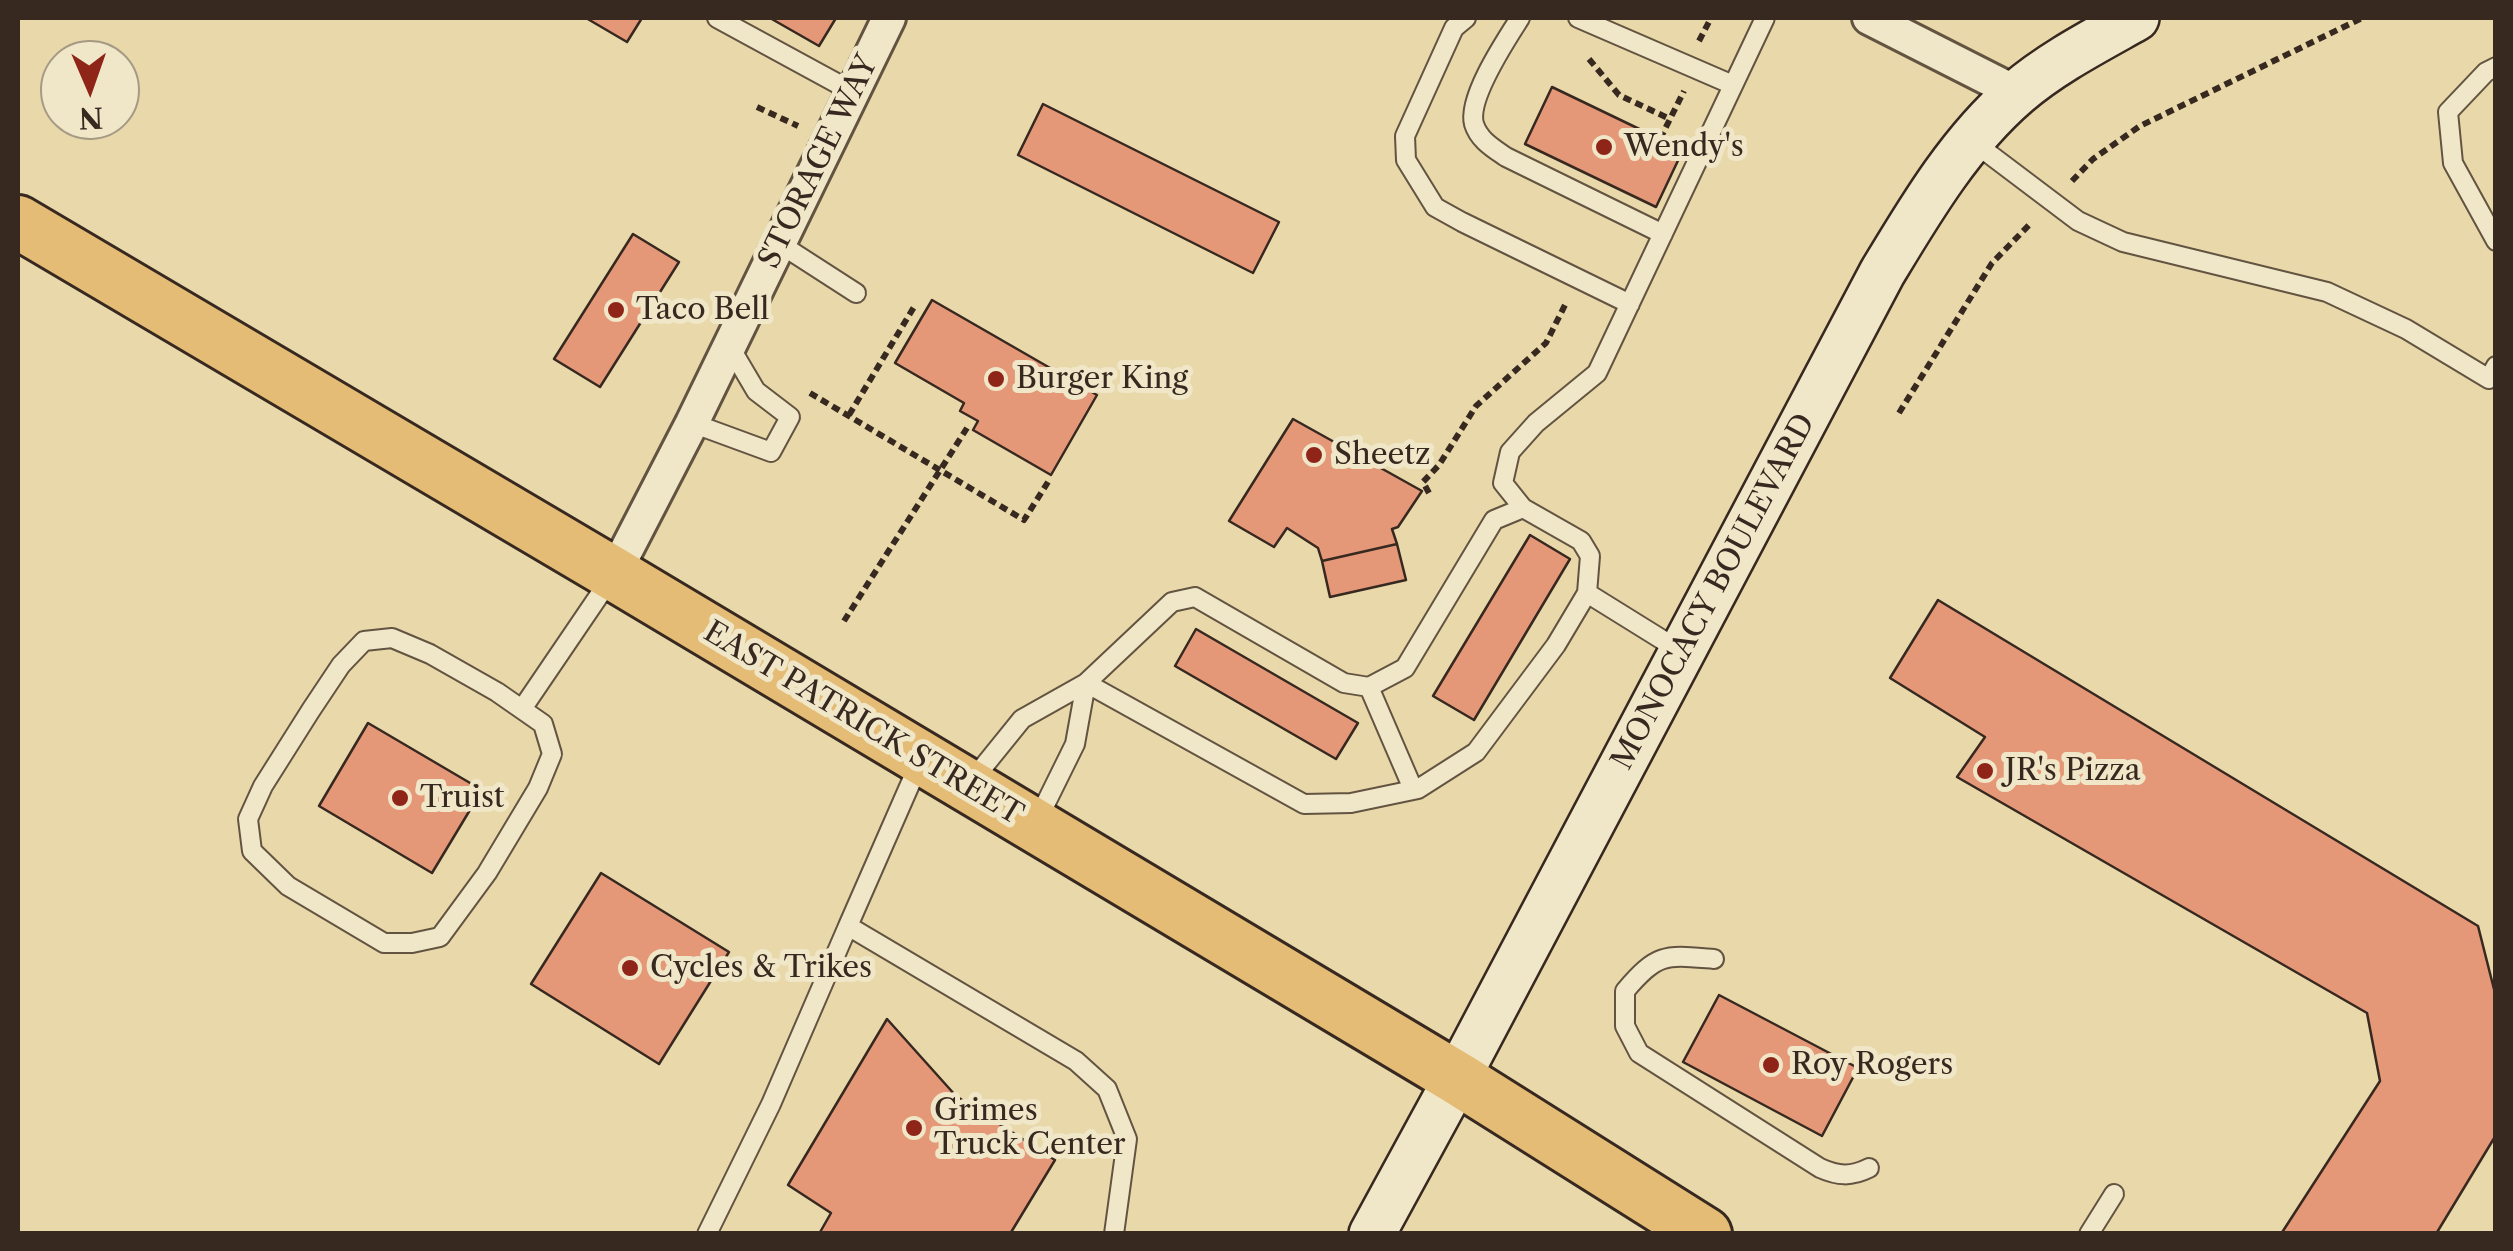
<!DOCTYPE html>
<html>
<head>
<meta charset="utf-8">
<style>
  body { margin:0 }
  #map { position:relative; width:2513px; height:1251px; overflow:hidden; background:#e8d8aa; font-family:"Libre Caslon Text",serif }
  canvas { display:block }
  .frame { position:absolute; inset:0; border:20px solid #372820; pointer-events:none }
  .north { position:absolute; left:40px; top:40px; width:100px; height:100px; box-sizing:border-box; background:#f0e6c8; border:2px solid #a69a85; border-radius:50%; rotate:178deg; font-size:28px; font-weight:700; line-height:40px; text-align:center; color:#372820 }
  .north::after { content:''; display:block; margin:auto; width:35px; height:45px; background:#8f2418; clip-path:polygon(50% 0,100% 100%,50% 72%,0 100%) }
</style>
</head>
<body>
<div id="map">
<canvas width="2513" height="1251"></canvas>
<div class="frame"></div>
<div class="north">N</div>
</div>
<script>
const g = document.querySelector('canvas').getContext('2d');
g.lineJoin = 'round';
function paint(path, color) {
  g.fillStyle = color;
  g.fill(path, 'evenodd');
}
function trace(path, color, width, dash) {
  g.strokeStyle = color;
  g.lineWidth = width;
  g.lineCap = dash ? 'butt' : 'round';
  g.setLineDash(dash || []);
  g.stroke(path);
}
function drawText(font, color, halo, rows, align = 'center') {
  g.font = font + ' "Libre Caslon Text",serif';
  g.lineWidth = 10;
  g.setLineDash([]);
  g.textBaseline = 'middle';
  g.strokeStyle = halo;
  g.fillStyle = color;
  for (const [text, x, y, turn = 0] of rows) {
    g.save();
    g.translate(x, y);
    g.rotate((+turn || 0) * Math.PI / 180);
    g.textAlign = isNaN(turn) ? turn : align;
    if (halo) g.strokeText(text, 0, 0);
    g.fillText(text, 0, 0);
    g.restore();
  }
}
const building = new Path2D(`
  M 586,18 L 642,18 L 627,42 Z
  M 770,18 L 836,18 L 819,46 Z
  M 1552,87 L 1683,150 L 1656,207 L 1525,144 Z
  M 1043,104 L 1279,222 L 1253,273 L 1018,155 Z
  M 633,234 L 679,262 L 600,387 L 554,359 Z
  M 932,300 L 1097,395 L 1051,475 L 973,430 L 978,421 L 960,411 L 964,403 L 895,363 Z
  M 1293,419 L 1422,491 L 1398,527 L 1392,529 L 1397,544 L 1322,561 L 1318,548 L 1287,528 L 1274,547 L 1229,521 Z
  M 1530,535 L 1570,559 L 1474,720 L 1433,696 Z
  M 1397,544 L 1406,580 L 1330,597 L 1322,561 Z
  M 1938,600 L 2478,926 L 2496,997 L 2496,1135 L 2436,1234 L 2281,1234 L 2380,1081 L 2367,1013 L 1957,777 L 1985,737 L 1890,678 Z
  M 1196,629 L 1358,723 L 1336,759 L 1175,666 Z
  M 368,723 L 482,790 L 432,873 L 319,806 Z
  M 601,873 L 729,952 L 659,1064 L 531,984 Z
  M 1719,995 L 1858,1068 L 1822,1136 L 1683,1062 Z
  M 887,1019 L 956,1096 L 1055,1160 L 1010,1234 L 819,1234 L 831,1213 L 788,1185 Z`);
const path = new Path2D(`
  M 1699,41 L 1711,18
  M 1589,59 L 1619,95 L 1670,119
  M 757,107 L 798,126
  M 1660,139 L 1684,91
  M 2072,181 L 2093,159 L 2140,126 L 2362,18
  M 810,393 L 1024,520 L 1048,482
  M 1899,413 L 1992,263 L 2032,222
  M 849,415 L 914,307
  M 1429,493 L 1423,482 L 1439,465 L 1476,406 L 1546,343 L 1566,303
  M 844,621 L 967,428`);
const lane = new Path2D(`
  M 717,18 L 853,92
  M 1466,18 L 1454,28 L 1405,136 L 1406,160 L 1435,207 L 1462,222 L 1630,304
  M 1520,18 C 1506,40 1467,98 1474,124 C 1479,140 1493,148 1506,157 L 1663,234
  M 1578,18 L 1733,85
  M 2496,67 L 2486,72 L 2448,112 L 2453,163 L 2496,241
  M 1972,141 L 2078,221 L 2123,242 L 2327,292 L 2406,329 L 2489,379 L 2496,366
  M 780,244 L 856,293
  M 692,423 L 771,452 L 790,417 L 756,391 L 730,347
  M 392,638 L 430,654 L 497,692 L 543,724 L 552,754 L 538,788 L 487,873 L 440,937 L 412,943 L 384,943 L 288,886 L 252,851 L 248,819 L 263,786 L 311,710 L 341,665 L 364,641 Z
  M 1682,652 L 1587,593 L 1590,556 L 1581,541 L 1523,508 L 1503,483 L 1510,452 L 1536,423 L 1597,373 L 1765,18
  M 1086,683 L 1304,804 L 1351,803 L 1418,789 L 1476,752 L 1556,645 L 1587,593
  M 1369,687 L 1413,789
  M 522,709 L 611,578
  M 919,764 L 848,926 L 1076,1061 L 1107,1089 L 1127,1139 L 1114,1234
  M 971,782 L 1022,719 L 1086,683 L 1172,602 L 1195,597 L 1344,683 L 1369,687 L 1405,668 L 1494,520 L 1523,508
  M 1036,823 L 1075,744 L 1086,683
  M 1714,959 C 1666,955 1658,952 1625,991 L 1625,1026 L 1639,1053 L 1820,1168 C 1838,1176 1851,1177 1869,1168
  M 707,1234 L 771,1104 L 848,926
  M 2089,1234 L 2114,1194`);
const street = new Path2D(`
  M 1869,18 L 2017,93
  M 614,574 L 692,423 L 889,18`);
const secondary = new Path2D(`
  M 1372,1234 L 1457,1078 L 1882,273 C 1920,210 1960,142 2017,93 C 2052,63 2095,41 2136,18`);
const primary = new Path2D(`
  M 18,222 L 614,574 L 1457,1078 L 1705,1234`);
const markers = [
  [1604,147,10,"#8f2418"],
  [616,310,10,"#8f2418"],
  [996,379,10,"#8f2418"],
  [1314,455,10,"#8f2418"],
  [1985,771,10,"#8f2418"],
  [400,798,10,"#8f2418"],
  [630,968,10,"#8f2418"],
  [1771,1065,10,"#8f2418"],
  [914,1128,10,"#8f2418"]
];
const poiNames = [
  ["Wendy's",1624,147],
  ["Taco Bell",636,310],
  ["Burger King",1016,379],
  ["Sheetz",1334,455],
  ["JR's Pizza",2005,771],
  ["Truist",420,798],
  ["Cycles & Trikes",650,968],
  ["Roy Rogers",1791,1065],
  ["Grimes",934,1111],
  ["Truck Center",934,1145]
];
const streetNames = [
  ["STORAGE WAY",819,162,-64],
  ["MONOCACY BOULEVARD",1714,592,-62],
  ["EAST PATRICK STREET",863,724,31]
];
paint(building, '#e49878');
trace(building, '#372820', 2.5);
trace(lane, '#635442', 22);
trace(street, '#635442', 38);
trace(secondary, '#372820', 50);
trace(primary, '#372820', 58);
trace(path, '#372820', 6, [8, 5]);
trace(lane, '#f0e6c8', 18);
trace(street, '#f0e6c8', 32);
trace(secondary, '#f0e6c8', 45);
trace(primary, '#e4bc75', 52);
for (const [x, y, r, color] of markers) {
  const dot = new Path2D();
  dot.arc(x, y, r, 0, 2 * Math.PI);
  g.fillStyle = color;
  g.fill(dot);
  trace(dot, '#f0e6c8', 4);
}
drawText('30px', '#372820', '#f0e6c8', poiNames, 'left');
drawText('30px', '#372820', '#f0e6c8', streetNames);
</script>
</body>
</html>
